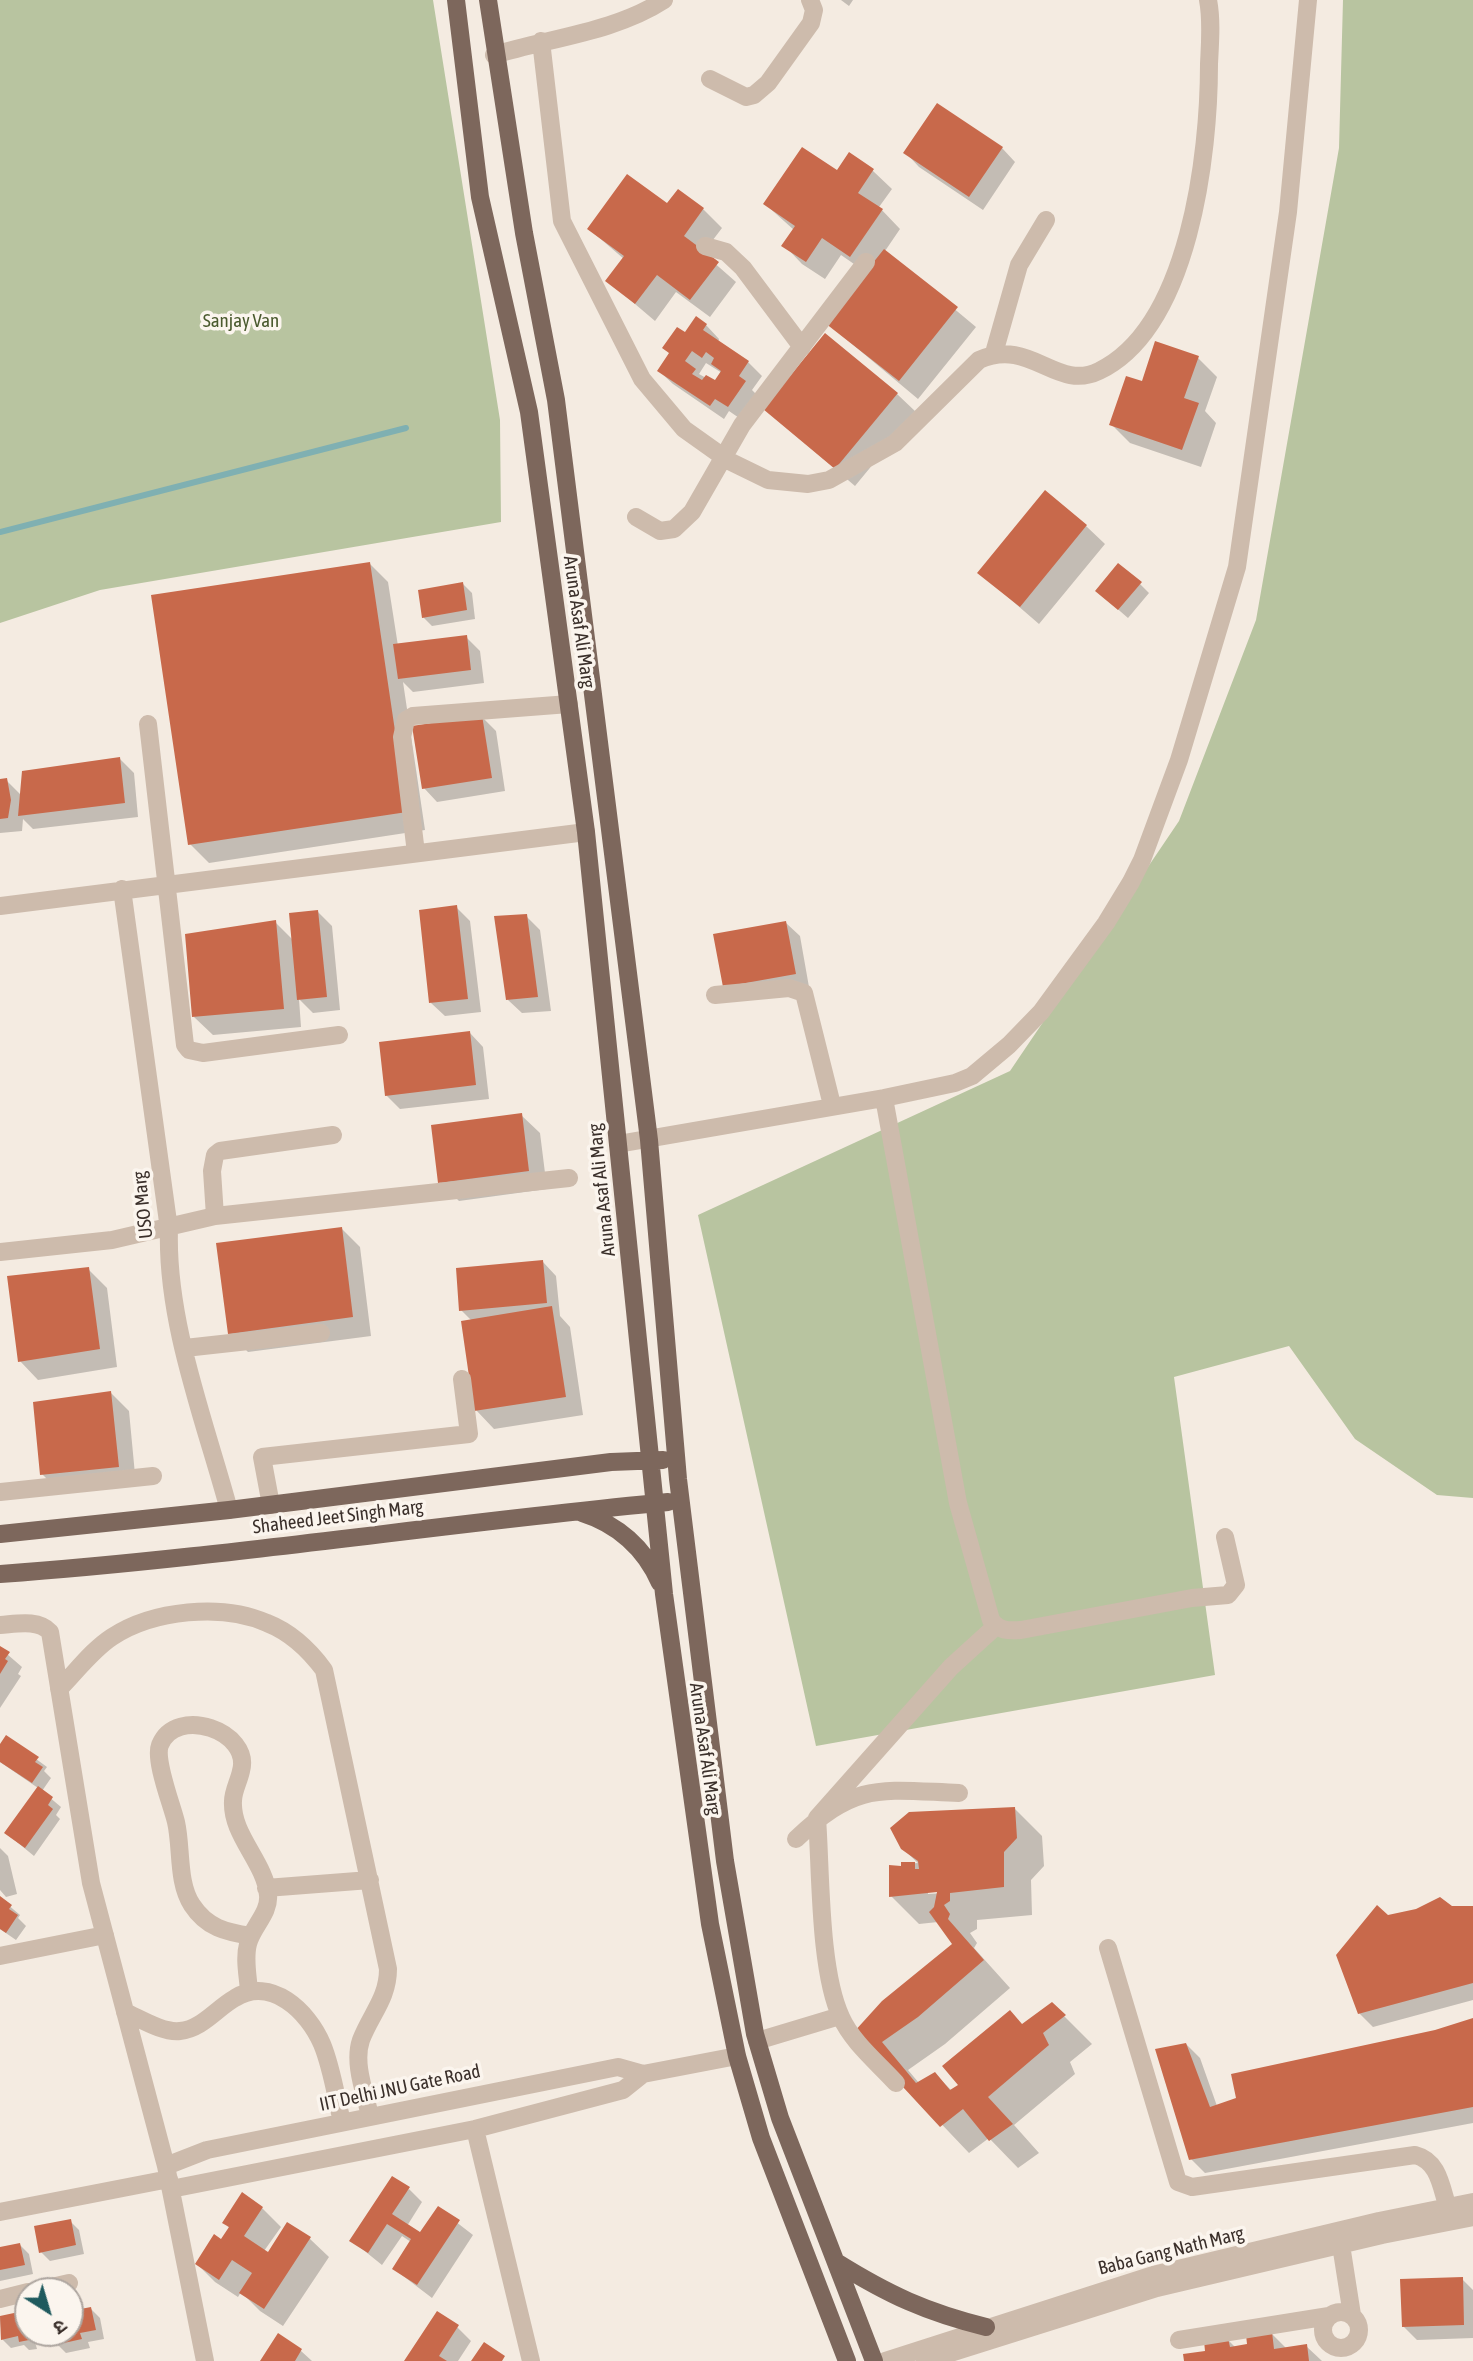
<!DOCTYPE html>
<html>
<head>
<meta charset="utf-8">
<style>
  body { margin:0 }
  #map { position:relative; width:1473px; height:2361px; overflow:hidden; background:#f4ebe1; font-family:"Asap Condensed","Noto Sans Devanagari",sans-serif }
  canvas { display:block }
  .north { position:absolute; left:14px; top:2277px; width:70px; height:70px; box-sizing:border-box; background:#fbf5ee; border:2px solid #aea6a0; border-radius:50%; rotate:143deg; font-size:19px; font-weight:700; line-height:28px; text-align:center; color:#3b302b }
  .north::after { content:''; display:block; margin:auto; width:24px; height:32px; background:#1f5a5e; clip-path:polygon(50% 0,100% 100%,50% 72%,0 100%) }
</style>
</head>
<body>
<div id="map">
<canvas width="1473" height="2361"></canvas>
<div class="north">उ</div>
</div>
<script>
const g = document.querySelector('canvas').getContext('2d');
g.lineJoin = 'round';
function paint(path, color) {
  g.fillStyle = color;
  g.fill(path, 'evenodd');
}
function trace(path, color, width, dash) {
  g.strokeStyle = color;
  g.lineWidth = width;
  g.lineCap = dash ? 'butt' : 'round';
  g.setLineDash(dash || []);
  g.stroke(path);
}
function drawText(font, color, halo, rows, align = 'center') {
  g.font = font + ' "Asap Condensed",sans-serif';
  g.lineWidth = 7;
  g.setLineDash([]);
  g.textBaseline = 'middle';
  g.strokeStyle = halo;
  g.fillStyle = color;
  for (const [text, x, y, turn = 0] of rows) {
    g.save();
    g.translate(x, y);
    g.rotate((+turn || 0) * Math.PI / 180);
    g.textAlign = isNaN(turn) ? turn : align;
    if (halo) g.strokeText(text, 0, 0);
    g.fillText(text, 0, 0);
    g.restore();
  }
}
const green = new Path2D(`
  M 0,0 L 433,0 L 500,420 L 501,522 L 100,590 L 0,623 Z
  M 1343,0 L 1473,0 L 1473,1498 L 1437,1495 L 1355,1439 L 1289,1346 L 1174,1377 L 1215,1675 L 816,1746 L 698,1215 L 1010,1071 L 1179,821 L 1256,620 L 1339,148 Z`);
const shadow = new Path2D(`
  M 841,0 L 853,0 L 849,6 Z
  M 1002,148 L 1015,162 L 983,210 L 919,167 L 906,153 Z
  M 850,155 L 873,171 L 892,189 L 879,207 L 900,229 L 885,251 L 976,327 L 918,399 L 827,323 L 867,273 L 841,255 L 825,279 L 802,264 L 784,245 L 794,230 L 765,204 L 838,173 Z
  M 668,206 L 703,209 L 722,228 L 703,253 L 736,282 L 710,317 L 676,292 L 655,321 L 608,281 L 624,259 L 589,229 Z
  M 706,325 L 719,339 L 718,342 L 748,362 L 762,376 L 752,390 L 758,396 L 742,420 L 729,411 L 724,419 L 673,384 L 659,371 L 686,335 ZM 706,363 L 722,373 L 715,383 L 699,374 Z
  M 1198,358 L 1217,377 L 1205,411 L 1216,423 L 1201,467 L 1130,443 L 1111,424 L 1143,383 Z
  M 897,394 L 916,412 L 855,486 L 765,409 Z
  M 1086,526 L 1105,544 L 1039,624 L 980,573 Z
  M 370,564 L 388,582 L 398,646 L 466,637 L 480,651 L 484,683 L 413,692 L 403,682 L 425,830 L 209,863 L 190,844 Z
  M 463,584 L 472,593 L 475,619 L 432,626 L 423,617 Z
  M 1140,584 L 1149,593 L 1128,618 L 1106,599 Z
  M 482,717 L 496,731 L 505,791 L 437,802 L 424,788 Z
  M 120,759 L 134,773 L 138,817 L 33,829 L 23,819 L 22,831 L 0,833 L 0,781 L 6,780 L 21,795 Z
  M 456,907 L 470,921 L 481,1012 L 445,1016 L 431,1003 Z
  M 318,912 L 332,926 L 340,1010 L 313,1013 L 299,999 L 301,1027 L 213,1035 L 194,1017 L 275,922 L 293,940 Z
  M 526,916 L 540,930 L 551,1011 L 522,1013 L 508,1000 Z
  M 786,923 L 800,936 L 809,987 L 738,1000 L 715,936 Z
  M 470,1033 L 483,1047 L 489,1099 L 400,1109 L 386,1095 Z
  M 521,1115 L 540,1133 L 547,1189 L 459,1201 L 440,1182 Z
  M 342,1229 L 360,1247 L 371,1336 L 248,1352 L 229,1333 Z
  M 543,1262 L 556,1276 L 560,1316 L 570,1327 L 583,1415 L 494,1429 L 476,1410 L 472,1321 L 461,1310 Z
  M 88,1269 L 107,1288 L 117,1367 L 38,1380 L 20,1361 Z
  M 111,1393 L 129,1411 L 136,1485 L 61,1493 L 42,1474 Z
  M 0,1648 L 22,1667 L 18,1674 L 21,1676 L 0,1708 Z
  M 6,1737 L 47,1767 L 44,1771 L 51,1778 L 42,1791 L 61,1807 L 56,1815 L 60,1819 L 34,1856 L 6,1833 L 38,1788 L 0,1762 L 0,1747 Z
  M 1015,1809 L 1042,1836 L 1044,1866 L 1031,1880 L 1032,1915 L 977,1920 L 977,1929 L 970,1933 L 977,1943 L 974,1948 L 1010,1988 L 945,2044 L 908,2070 L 919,2083 L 935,2074 L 952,2091 L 1023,2026 L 1052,2004 L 1092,2044 L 1070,2062 L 1075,2074 L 1014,2125 L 1039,2153 L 1018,2168 L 989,2138 L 969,2153 L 855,2033 L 954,1944 L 938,1922 L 919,1924 L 891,1896 L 903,1864 L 918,1863 L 902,1848 ZM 928,1891 L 945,1893 L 928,1894 Z
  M 0,1848 L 8,1856 L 17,1894 L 6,1897 L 0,1890 Z
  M 0,1898 L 20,1915 L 18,1918 L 26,1926 L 16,1940 L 0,1929 Z
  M 1451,1907 L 1473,1907 L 1473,2000 L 1373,2027 L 1359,2013 L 1388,1917 Z
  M 1473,2020 L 1473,2123 L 1205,2173 L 1191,2159 L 1186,2044 L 1200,2058 L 1217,2106 Z
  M 409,2189 L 422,2202 L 407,2226 L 421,2235 L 438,2208 L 473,2235 L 432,2298 L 394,2269 L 411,2242 L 402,2236 L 382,2265 L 351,2240 Z
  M 262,2208 L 281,2227 L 264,2251 L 269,2254 L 288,2225 L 310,2239 L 329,2257 L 283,2326 L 260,2311 L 241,2292 L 238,2297 L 215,2282 L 197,2264 L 221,2241 L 230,2229 L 224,2222 Z
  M 70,2221 L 79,2230 L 84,2254 L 50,2261 L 41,2252 Z
  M 20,2245 L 29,2254 L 33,2274 L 0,2281 L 0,2249 Z
  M 1462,2279 L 1473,2290 L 1473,2338 L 1417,2340 L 1403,2326 Z
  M 91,2309 L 100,2318 L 104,2339 L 88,2342 L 90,2348 L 66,2353 L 57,2344 L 55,2333 L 70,2333 L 70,2313 Z
  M 28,2312 L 28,2333 L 47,2333 L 49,2339 L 35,2342 L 37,2349 L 29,2350 L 24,2345 L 11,2348 L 2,2339 L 0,2318 Z
  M 457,2327 L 471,2341 L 458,2361 L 406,2361 Z
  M 1272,2334 L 1287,2349 L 1306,2346 L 1322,2361 L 1185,2361 L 1228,2340 L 1236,2348 L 1249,2346 Z
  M 279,2336 L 301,2351 L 312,2361 L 262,2361 Z`);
const stream = new Path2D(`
  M 0,532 L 406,428`);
const building = new Path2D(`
  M 937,103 L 1003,147 L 969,197 L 903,153 Z
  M 802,147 L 837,170 L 849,152 L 874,169 L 858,193 L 883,209 L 850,257 L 822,238 L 806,262 L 781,246 L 795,226 L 763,204 Z
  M 627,174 L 667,203 L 678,189 L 704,208 L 684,236 L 719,262 L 690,300 L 657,275 L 635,304 L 605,281 L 624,256 L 587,229 Z
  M 884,249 L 958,307 L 899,381 L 825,323 Z
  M 696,316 L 707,324 L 703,330 L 749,361 L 739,376 L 746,381 L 728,407 L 715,399 L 710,406 L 657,371 L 669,353 L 662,348 L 677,327 L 685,332 ZM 692,351 L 702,358 L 706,352 L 714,358 L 711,364 L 721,371 L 715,380 L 706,375 L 702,380 L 692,374 L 696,369 L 685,361 Z
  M 825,333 L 898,393 L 835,469 L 763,409 Z
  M 1155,341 L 1199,356 L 1184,398 L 1199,403 L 1182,450 L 1109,425 L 1126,376 L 1142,381 Z
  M 1045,490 L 1087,525 L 1020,607 L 977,573 Z
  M 370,562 L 407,812 L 188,845 L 151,595 Z
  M 1118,563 L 1142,582 L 1118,610 L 1095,591 Z
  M 463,582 L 467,610 L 422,618 L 418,590 Z
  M 467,635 L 471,670 L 398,679 L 393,644 Z
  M 482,715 L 492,778 L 422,789 L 412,726 Z
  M 120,757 L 125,803 L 18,816 L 22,771 Z
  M 7,778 L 11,800 L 8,818 L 0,819 L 0,779 Z
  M 457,905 L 468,999 L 429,1003 L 419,910 Z
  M 318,910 L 327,997 L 297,1000 L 289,913 Z
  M 527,914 L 538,997 L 506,1000 L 494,916 Z
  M 276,920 L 284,1009 L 192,1017 L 185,934 Z
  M 786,921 L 796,974 L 723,987 L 713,934 Z
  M 470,1031 L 476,1085 L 385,1096 L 379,1042 Z
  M 522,1113 L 529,1171 L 438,1183 L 431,1125 Z
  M 342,1227 L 353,1317 L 228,1334 L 216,1243 Z
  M 543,1260 L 547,1303 L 459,1311 L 456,1268 Z
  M 89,1267 L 100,1349 L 18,1362 L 7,1276 Z
  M 552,1306 L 566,1397 L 474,1411 L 461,1321 Z
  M 111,1391 L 119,1467 L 40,1475 L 33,1402 Z
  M 0,1646 L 10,1652 L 5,1659 L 8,1661 L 0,1674 Z
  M 6,1735 L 39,1757 L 35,1762 L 43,1767 L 32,1783 L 0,1762 L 0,1744 Z
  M 38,1786 L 53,1797 L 48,1805 L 53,1809 L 25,1848 L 4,1833 Z
  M 1015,1807 L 1017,1838 L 1004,1852 L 1004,1887 L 950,1893 L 950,1901 L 944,1905 L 950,1914 L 948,1919 L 984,1960 L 918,2017 L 882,2042 L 916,2083 L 935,2072 L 950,2090 L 958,2085 L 942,2066 L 1010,2010 L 1022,2024 L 1052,2002 L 1066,2015 L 1043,2033 L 1049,2045 L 988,2097 L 1013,2124 L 989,2141 L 963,2109 L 940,2127 L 853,2033 L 882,2001 L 952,1944 L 929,1912 L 934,1907 L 937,1892 L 889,1897 L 889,1865 L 901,1866 L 901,1862 L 915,1862 L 915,1869 L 919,1869 L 918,1861 L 901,1849 L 890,1828 L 909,1812 Z
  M 0,1896 L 12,1905 L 9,1909 L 18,1915 L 6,1933 L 0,1929 Z
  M 1440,1897 L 1452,1906 L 1473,1906 L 1473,1983 L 1358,2014 L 1336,1955 L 1377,1905 L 1388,1915 L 1416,1909 Z
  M 1473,2018 L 1473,2107 L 1189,2160 L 1155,2049 L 1186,2043 L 1210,2107 L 1236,2098 L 1231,2074 L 1435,2030 Z
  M 392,2176 L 410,2187 L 392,2214 L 420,2232 L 438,2206 L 460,2220 L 417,2285 L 392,2269 L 411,2239 L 387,2224 L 368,2253 L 349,2241 Z
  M 242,2192 L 263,2207 L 244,2236 L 268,2252 L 287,2222 L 311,2237 L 264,2309 L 239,2293 L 252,2273 L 232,2260 L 219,2280 L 195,2264 L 214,2234 L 221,2239 L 229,2227 L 222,2223 Z
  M 71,2219 L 76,2245 L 39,2253 L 34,2226 Z
  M 20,2243 L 25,2265 L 0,2270 L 0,2247 Z
  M 1463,2277 L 1464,2325 L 1402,2327 L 1400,2279 Z
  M 91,2307 L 96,2330 L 80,2333 L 82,2339 L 55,2345 L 53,2333 L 70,2333 L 70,2311 Z
  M 28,2310 L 29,2340 L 19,2342 L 18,2336 L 1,2340 L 0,2316 Z
  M 437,2311 L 459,2325 L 439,2356 L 447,2361 L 404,2361 Z
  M 1272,2332 L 1274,2349 L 1307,2344 L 1309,2361 L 1184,2361 L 1183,2354 L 1205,2351 L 1204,2341 L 1228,2338 L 1230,2347 L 1247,2344 L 1246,2335 Z
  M 278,2333 L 302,2349 L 295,2361 L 260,2361 Z
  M 484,2342 L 505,2356 L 502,2361 L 471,2361 Z`);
const minor = new Path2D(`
  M 541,41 L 562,221 L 642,379 L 684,429 L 729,461 L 768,480 L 808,484 L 829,480 L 895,443 L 979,360 C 1031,337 1056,392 1099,371 C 1190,327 1209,153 1209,64 C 1210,43 1212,20 1208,0
  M 494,55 C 549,38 615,32 664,0
  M 710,79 L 746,97 L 754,95 L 768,83 L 811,23 L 814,10 L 810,0
  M 705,246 L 726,252 L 743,268 L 802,347
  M 994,353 L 1019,265 L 1046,220
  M 636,517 L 660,531 L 674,529 L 692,512 L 742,425 L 866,262
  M 148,724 L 185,1045 L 189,1050 L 203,1053 L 339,1035
  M 416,853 L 402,737 L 406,720 L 413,716 L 569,704
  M 122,889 L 169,1229 C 166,1322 205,1421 229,1510
  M 0,906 L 586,832
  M 715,995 L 789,988 L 804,993 L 832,1105
  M 884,1098 L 958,1503 L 991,1620 C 999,1631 1008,1631 1021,1630 L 1192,1598 L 1228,1595 L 1236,1585 L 1225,1537
  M 618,1144 L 884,1098 L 955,1083 L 972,1076 L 1009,1045 L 1041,1012 L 1106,923 L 1131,882 L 1142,860 L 1179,760 L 1237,567 L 1288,212 L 1308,0
  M 215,1216 L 212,1171 L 215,1155 L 220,1151 L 333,1135
  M 0,1252 L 112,1240 L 215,1216 L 569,1178
  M 185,1348 L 321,1333
  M 0,1492 L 153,1476
  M 271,1505 L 262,1457 L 469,1434 L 462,1379
  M 0,1625 C 16,1624 38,1619 50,1632 L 91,1883 L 166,2166 L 205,2361
  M 59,1689 C 76,1672 92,1650 112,1637 C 153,1610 222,1603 267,1623 C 290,1632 310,1651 324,1670 L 388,1969 C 388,1998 371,2014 361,2040 C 353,2063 365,2093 370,2116
  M 796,1839 C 857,1781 880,1790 959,1793
  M 266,1888 L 370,1880
  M 1108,1948 L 1178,2182 L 1192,2187 L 1415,2155 C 1439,2161 1441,2187 1448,2208
  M 0,1956 L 105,1935
  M 249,1991 C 248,1976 244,1959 248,1944 C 252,1927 270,1913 268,1895 C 265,1862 231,1835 233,1801 C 233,1791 239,1781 241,1771 C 252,1731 176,1705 160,1745 C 154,1760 172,1805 176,1822 C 182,1848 177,1882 192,1905 C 207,1928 226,1932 251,1936
  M 125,2012 C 141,2019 163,2033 180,2031 C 202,2029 217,2008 235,1998 C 271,1976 308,2011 322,2044 C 332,2068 336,2097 342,2122
  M 757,2041 L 840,2016
  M 896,2083 C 878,2063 852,2042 841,2017 C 819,1970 821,1872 817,1818 L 951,1667 L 996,1626
  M 475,2129 L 531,2361
  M 166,2166 L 207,2150 L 618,2067 L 643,2074
  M 171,2189 L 475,2129 L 623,2090 L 643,2074 L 737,2056
  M 0,2212 L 169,2179
  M 1341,2245 L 1352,2315
  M 34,2291 L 69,2283
  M 0,2299 L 28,2292
  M1323 2330a18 18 0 1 1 36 0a18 18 0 1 1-36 0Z
  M 1179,2340 L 1329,2316
  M 885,2361 L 1153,2275 L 1379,2221 L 1473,2202
  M 925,2361 L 1157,2288 L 1382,2235 L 1473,2217`);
const major = new Path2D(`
  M 456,0 L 480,197 L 529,412 L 586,832 L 664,1594 L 710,1924 L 737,2056 L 761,2138 L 847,2361
  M 488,0 L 524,233 L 556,400 L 649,1140 L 678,1479 L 725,1861 L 755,2034 L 780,2118 L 874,2361
  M 582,1513 C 617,1524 645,1548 660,1583
  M 0,1534 L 229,1510 L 611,1462 L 663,1460
  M 0,1574 C 223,1558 445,1523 668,1502
  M 836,2262 C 889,2295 926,2312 986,2327`);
const parkNames = [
  ["Sanjay Van",241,321]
];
const streetNames = [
  ["Aruna Asaf Ali Marg",579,622,82],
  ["Aruna Asaf Ali Marg",602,1190,-96],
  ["USO Marg",143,1205,-96],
  ["Shaheed Jeet Singh Marg",338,1517,-7],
  ["Aruna Asaf Ali Marg",705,1749,82],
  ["IIT Delhi JNU Gate Road",400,2088,-12],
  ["Baba Gang Nath Marg",1171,2251,-14]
];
paint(green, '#b8c4a0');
paint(shadow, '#0003');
trace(stream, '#7fb0b2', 6);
paint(building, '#c8694b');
trace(minor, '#cdbbac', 18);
trace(major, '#7d675c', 18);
drawText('19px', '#4a5a2e', '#fbf5ee', parkNames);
drawText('19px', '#3b302b', '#fbf5ee', streetNames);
</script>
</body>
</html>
